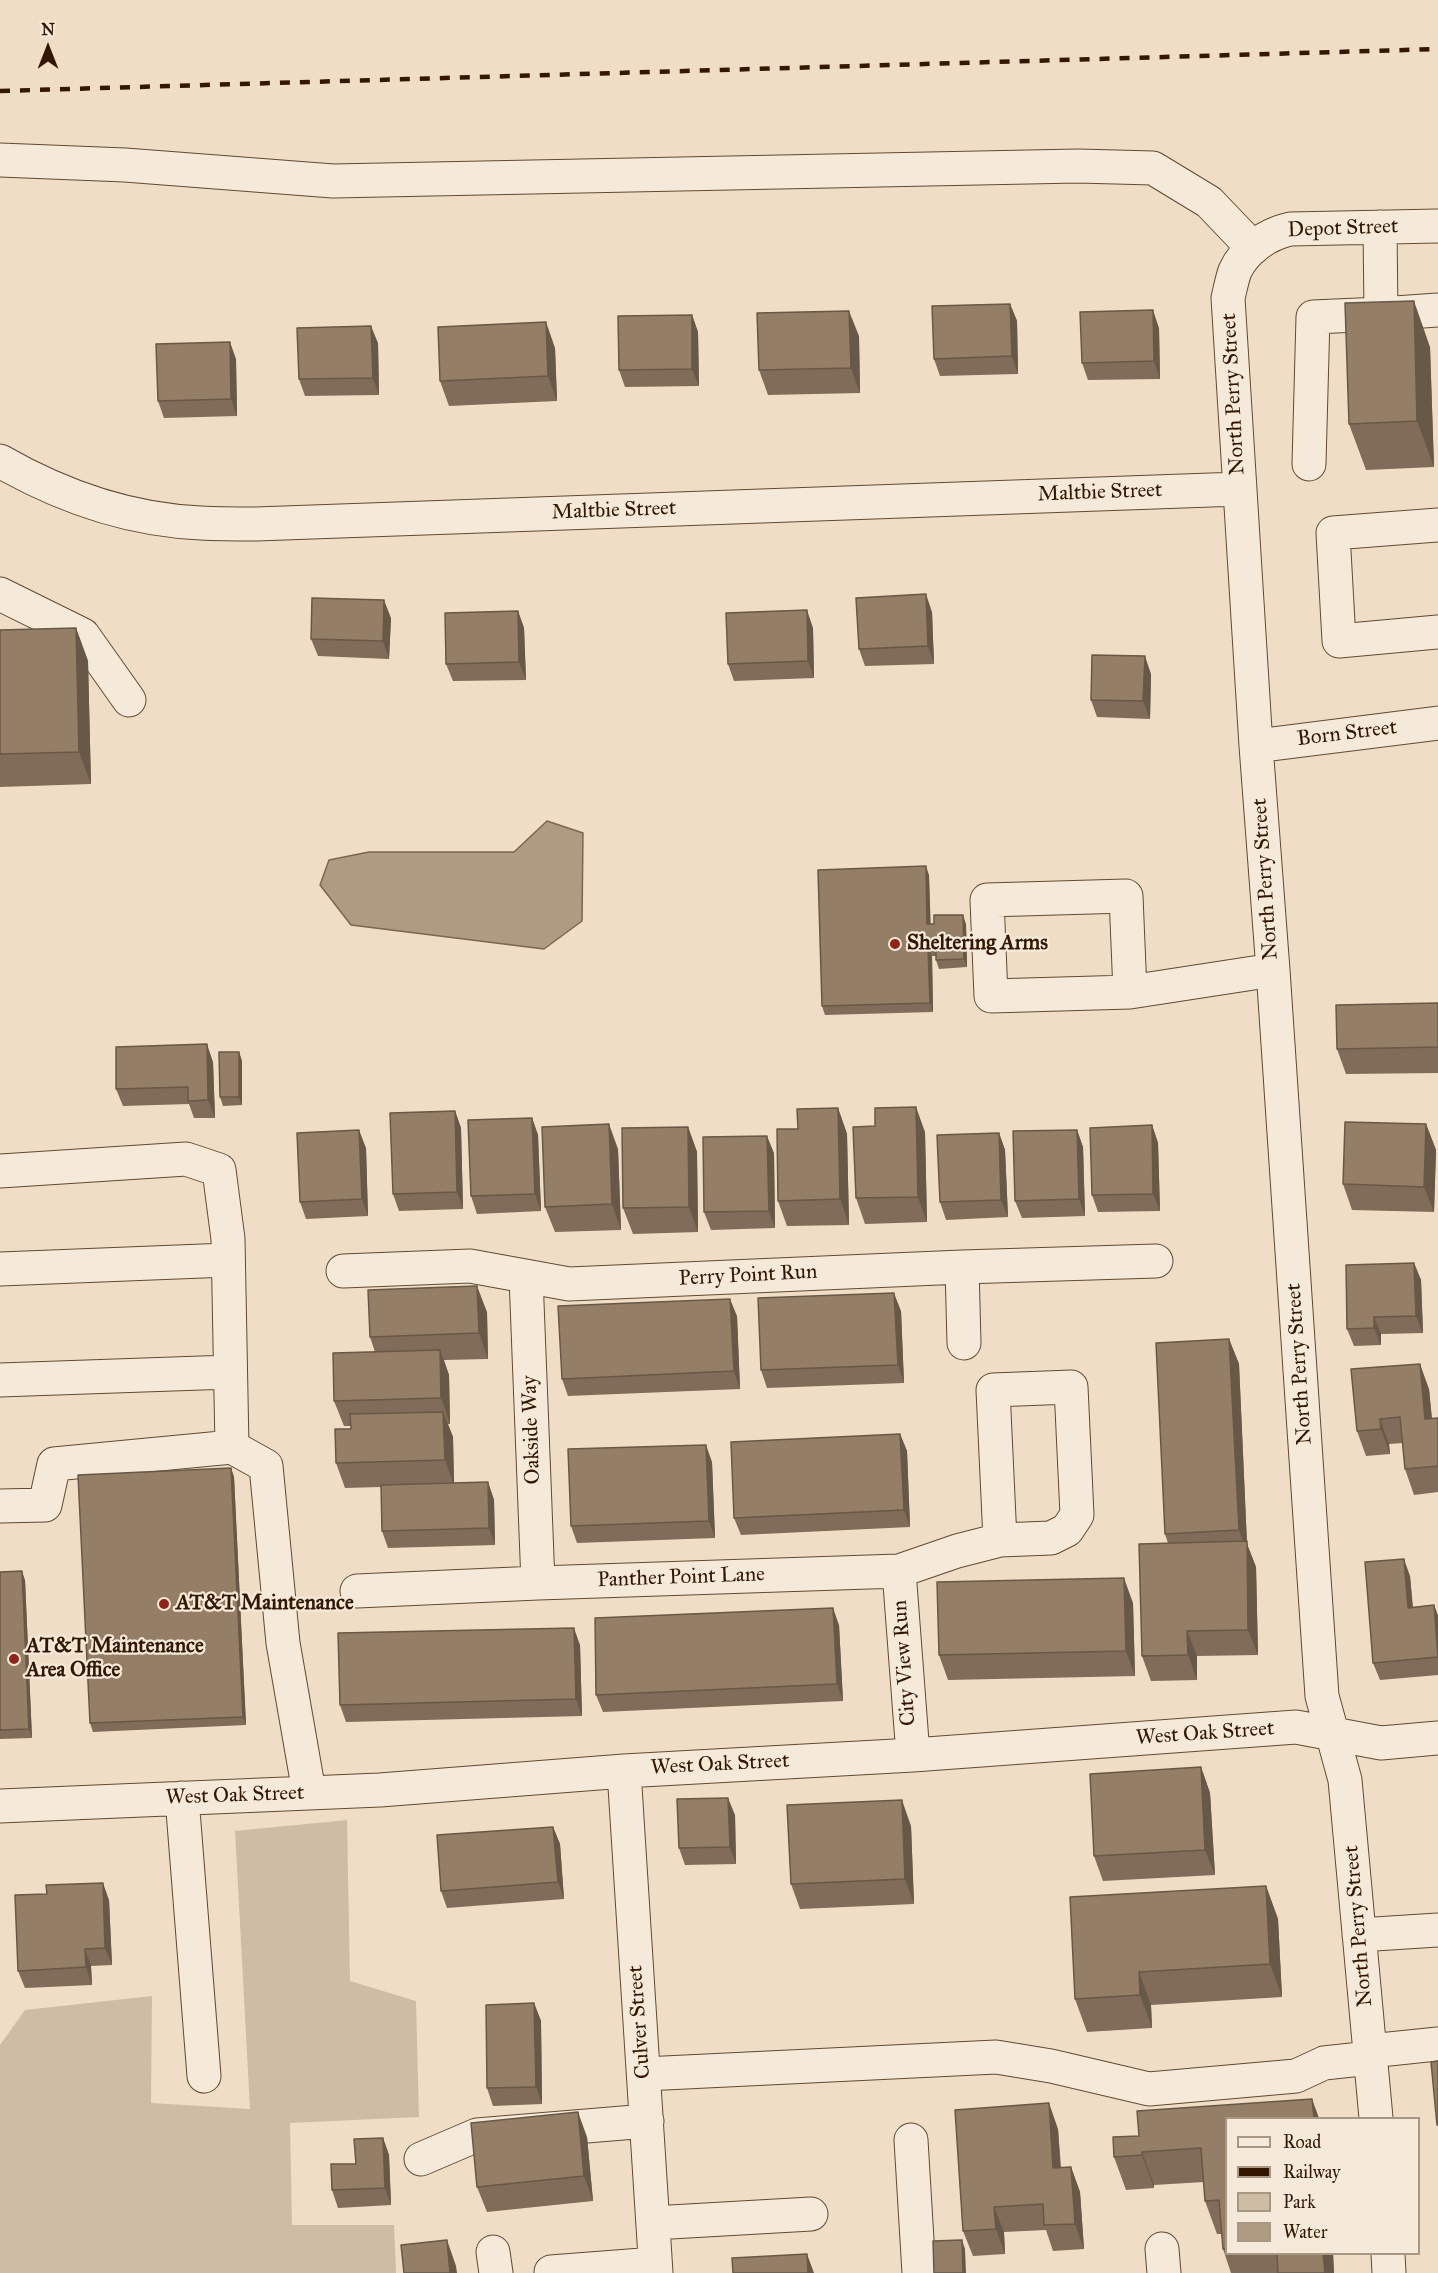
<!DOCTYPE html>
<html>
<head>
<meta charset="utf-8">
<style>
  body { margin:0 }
  #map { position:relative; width:1438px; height:2273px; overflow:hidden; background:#efdec5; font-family:"IM FELL Great Primer",serif }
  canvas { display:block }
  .legend { position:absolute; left:1225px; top:2117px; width:195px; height:138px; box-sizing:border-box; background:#f5ead9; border:2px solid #a79682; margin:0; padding:8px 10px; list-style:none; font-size:18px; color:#331700 }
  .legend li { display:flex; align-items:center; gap:12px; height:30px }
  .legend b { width:30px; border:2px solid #a79682 }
  .north { position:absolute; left:18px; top:18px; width:60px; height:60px; -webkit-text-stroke:4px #f5ead9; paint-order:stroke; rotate:0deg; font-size:16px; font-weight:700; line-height:24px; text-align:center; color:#331700 }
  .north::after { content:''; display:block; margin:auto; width:21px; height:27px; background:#331700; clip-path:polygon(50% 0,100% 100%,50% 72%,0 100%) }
</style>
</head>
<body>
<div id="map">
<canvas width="1438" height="2273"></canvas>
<ul class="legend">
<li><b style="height:8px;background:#f5ead9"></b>Road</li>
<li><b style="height:8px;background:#331700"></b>Railway</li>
<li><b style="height:16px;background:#cfbca4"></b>Park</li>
<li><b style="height:16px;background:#af9a82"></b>Water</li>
</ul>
<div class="north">N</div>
</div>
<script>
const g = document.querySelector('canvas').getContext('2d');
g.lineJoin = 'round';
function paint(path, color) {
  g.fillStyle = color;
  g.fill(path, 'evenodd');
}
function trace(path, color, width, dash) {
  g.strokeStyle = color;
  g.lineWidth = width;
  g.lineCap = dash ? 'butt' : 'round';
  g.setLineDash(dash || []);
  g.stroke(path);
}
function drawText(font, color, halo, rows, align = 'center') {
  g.font = font + ' "IM FELL Great Primer",serif';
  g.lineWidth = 4.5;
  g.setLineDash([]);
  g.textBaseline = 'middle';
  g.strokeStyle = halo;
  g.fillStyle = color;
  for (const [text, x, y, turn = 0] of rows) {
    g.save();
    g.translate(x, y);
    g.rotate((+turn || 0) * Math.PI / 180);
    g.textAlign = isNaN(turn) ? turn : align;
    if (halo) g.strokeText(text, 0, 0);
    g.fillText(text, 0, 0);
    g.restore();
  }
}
const green = new Path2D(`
  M 347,1820 L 350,1981 L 416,2001 L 419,2117 L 290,2123 L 292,2225 L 394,2225 L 396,2273 L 0,2273 L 0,2045 L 25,2010 L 152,1996 L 151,2103 L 250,2109 L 235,1831 Z`);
const water = new Path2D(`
  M 547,821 L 583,833 L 582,921 L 544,949 L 351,925 L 320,885 L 329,860 L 369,852 L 514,852 Z`);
const minor = new Path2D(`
  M 0,160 L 125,165 L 333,181 L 1078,166 L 1153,168 L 1209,202 L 1253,248
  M 1381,314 L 1438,310
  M 0,461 C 61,496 130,520 201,523 C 219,524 238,524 256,524 L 1239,489
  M 1309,464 L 1313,317 L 1381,314 L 1380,227
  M 1438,525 L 1333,533 L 1339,641 L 1438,632
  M 0,594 L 83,635 L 129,700
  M 1256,746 L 1438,723
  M 1130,992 L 991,996 L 987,900 L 1126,896 L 1130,992 L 1273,970
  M 0,1171 L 186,1159 L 219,1170 L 228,1239 L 232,1447
  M 962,1267 L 964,1343
  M 0,1269 L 228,1260
  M 343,1271 L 470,1266 L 569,1284 L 962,1267 L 1156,1261
  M 526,1277 L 538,1583
  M 0,1380 L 230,1372
  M 0,1506 L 45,1505 L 54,1464 L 232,1447 L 266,1466 L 283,1643 L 309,1792
  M 899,1571 L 913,1755
  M 357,1591 L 538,1583 L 899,1571 L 957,1551 L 1000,1540 L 993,1390 L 1071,1387 L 1077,1515 L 1067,1530 L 1051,1538 L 1000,1540
  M 624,1771 L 656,2273
  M 182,1798 L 204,2076
  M 0,1806 L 380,1790 L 624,1771 L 913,1755 L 1296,1727 L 1381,1743 L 1438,1738
  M 1359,1935 L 1438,1930
  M 1370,2051 L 1438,2044
  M 644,2074 L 996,2057 L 1051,2066 L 1149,2089 L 1296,2076 L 1324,2063 L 1370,2058
  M 1376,2118 L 1345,1780 L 1322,1696 L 1273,970 L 1256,746 L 1228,298 C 1230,290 1232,279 1235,271 C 1245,249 1268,234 1290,229 L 1438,226
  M 911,2140 L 919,2273
  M 421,2159 L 477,2135 L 647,2121
  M 653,2223 L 811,2214
  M 1162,2249 L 1164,2273
  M 493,2252 L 496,2273
  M 1388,2254 L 1389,2273
  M 551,2272 L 655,2264`);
const rail = new Path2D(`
  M 0,91 L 1438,49`);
const wall = new Path2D(`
  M 1010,304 L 1017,321 L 1018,374 L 940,376 L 934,359 Z
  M 692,315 L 698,332 L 699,386 L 625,387 L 619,370 Z
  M 1159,328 L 1160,379 L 1088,380 L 1082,363 Z
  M 859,336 L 860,393 L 768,395 L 759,370 Z
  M 378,343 L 379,395 L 305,396 L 299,379 Z
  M 1430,347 L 1434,467 L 1366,470 L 1349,424 Z
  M 555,348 L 557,401 L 449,406 L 440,381 Z
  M 236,359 L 237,416 L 164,418 L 158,401 Z
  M 518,611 L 524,628 L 526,680 L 453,681 L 446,664 Z
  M 932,612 L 934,664 L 865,666 L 859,649 Z
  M 391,618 L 389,659 L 318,656 L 311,639 Z
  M 76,628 L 88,661 L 91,784 L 0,787 L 0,630 Z
  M 813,628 L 814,678 L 734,681 L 728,664 Z
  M 1151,674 L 1150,719 L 1097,717 L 1091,700 Z
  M 929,875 L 930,924 L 966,924 L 967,967 L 939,969 L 936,960 L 936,956 L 932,956 L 933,1012 L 825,1015 L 822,1006 Z
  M 1438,1003 L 1438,1073 L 1346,1074 L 1337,1049 Z
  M 239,1052 L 242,1061 L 242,1105 L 223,1106 L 220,1097 Z
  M 213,1062 L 215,1118 L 194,1118 L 189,1104 L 123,1106 L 116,1089 Z
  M 838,1108 L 847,1134 L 849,1225 L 787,1226 L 778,1201 L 798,1129 Z
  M 455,1111 L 461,1128 L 463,1209 L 399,1211 L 393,1194 Z
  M 532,1118 L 538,1135 L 541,1211 L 477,1214 L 471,1196 Z
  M 1426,1124 L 1436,1150 L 1434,1212 L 1352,1210 L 1343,1184 Z
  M 1152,1125 L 1158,1143 L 1160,1211 L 1098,1212 L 1092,1195 Z
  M 688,1127 L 697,1152 L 698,1232 L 633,1234 L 623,1208 Z
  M 1077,1130 L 1083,1147 L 1085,1216 L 1022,1218 L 1015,1201 Z
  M 925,1132 L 927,1222 L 865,1224 L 856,1198 Z
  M 999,1133 L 1005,1150 L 1008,1217 L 946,1220 L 940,1202 Z
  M 366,1148 L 368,1216 L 306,1219 L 300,1202 Z
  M 618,1149 L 621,1230 L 555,1232 L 545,1207 Z
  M 774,1153 L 775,1228 L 711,1230 L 704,1212 Z
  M 1414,1263 L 1421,1280 L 1423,1333 L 1381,1334 L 1381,1345 L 1354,1346 L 1347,1329 Z
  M 901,1311 L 904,1383 L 767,1388 L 761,1370 Z
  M 487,1312 L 488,1359 L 444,1360 L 449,1375 L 450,1424 L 448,1424 L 453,1437 L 454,1483 L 488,1482 L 494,1500 L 495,1545 L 388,1548 L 382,1531 L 381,1487 L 345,1488 L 336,1463 L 351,1429 L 351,1426 L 344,1426 L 334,1401 L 375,1352 L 370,1337 Z
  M 737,1316 L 740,1389 L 568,1396 L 562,1379 Z
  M 1229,1339 L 1239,1364 L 1247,1544 L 1256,1567 L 1258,1655 L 1197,1656 L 1197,1680 L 1151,1681 L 1142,1656 L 1168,1543 L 1165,1534 Z
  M 1429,1389 L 1432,1418 L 1438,1418 L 1438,1492 L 1414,1495 L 1405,1469 L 1403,1443 L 1389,1444 L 1390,1454 L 1366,1456 L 1357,1431 Z
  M 900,1434 L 907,1451 L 910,1527 L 741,1535 L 734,1518 Z
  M 712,1462 L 715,1538 L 577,1543 L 571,1526 Z
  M 231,1468 L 234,1477 L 246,1725 L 93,1732 L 90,1723 Z
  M 0,1572 L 25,1580 L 32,1738 L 0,1739 Z
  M 1410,1576 L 1413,1607 L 1434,1605 L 1438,1616 L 1438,1675 L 1380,1680 L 1373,1663 Z
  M 1133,1603 L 1135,1676 L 948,1680 L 939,1655 Z
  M 839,1625 L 843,1701 L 603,1712 L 596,1695 Z
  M 580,1645 L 582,1716 L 346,1722 L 340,1705 Z
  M 1201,1767 L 1210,1793 L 1215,1875 L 1103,1881 L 1094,1856 Z
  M 735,1815 L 736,1864 L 685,1865 L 679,1848 Z
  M 911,1826 L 914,1904 L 800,1909 L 791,1884 Z
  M 553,1827 L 560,1844 L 564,1899 L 447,1908 L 441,1891 Z
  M 1266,1886 L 1278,1919 L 1282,1997 L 1151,2005 L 1152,2028 L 1087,2032 L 1075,1999 Z
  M 109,1900 L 112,1965 L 91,1966 L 92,1985 L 25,1988 L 18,1971 Z
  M 534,2003 L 541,2021 L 542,2104 L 493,2106 L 487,2088 Z
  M 1227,2118 L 1227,2253 L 1333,2253 L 1334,2273 L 1231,2273 L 1223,2249 L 1222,2234 L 1217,2234 L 1205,2201 L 1204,2182 L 1154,2185 L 1154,2188 L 1126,2190 L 1114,2157 L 1139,2136 Z
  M 1058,2129 L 1061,2167 L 1071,2167 L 1080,2192 L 1084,2249 L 1053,2251 L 1046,2230 L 1004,2232 L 1005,2254 L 973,2256 L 963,2231 Z
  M 587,2137 L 593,2201 L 487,2212 L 477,2187 Z
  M 383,2138 L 389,2155 L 391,2205 L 338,2208 L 332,2190 L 356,2164 Z`);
const shadedWall = new Path2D(`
  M 1414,301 L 1430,347 L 1434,467 L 1417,421 Z
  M 1010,304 L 1017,321 L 1018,374 L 1012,356 Z
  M 1153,310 L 1159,328 L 1160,379 L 1154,361 Z
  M 849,311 L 859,336 L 860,393 L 851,368 Z
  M 692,315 L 698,332 L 699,386 L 692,369 Z
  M 546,322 L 555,348 L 557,401 L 548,376 Z
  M 371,326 L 378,343 L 379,395 L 373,378 Z
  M 230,342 L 236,359 L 237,416 L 231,399 Z
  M 926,594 L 932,612 L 934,664 L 928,646 Z
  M 384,600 L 391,618 L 389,659 L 383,641 Z
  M 807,610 L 813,628 L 814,678 L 808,661 Z
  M 518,611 L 524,628 L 526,680 L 519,662 Z
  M 76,628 L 88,661 L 91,784 L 79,752 Z
  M 1145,656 L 1151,674 L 1150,719 L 1143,701 Z
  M 926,866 L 929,875 L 931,933 L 927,924 Z
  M 963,915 L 966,924 L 967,967 L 964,959 Z
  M 928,948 L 932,956 L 933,1012 L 930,1003 Z
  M 207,1044 L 213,1062 L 215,1118 L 208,1100 Z
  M 239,1052 L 242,1061 L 242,1105 L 239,1097 Z
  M 916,1107 L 925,1132 L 927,1222 L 918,1197 Z
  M 838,1108 L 847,1134 L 849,1225 L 840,1199 Z
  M 455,1111 L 461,1128 L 463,1209 L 457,1192 Z
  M 532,1118 L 538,1135 L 541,1211 L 535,1194 Z
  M 609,1124 L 618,1149 L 621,1230 L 612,1204 Z
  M 1426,1124 L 1436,1150 L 1434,1212 L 1424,1187 Z
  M 1152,1125 L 1158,1143 L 1160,1211 L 1153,1194 Z
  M 688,1127 L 697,1152 L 698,1232 L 689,1207 Z
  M 359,1130 L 366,1148 L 368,1216 L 362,1199 Z
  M 1077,1130 L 1083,1147 L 1085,1216 L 1079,1199 Z
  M 999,1133 L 1005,1150 L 1008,1217 L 1001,1200 Z
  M 767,1136 L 774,1153 L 775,1228 L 769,1211 Z
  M 1414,1263 L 1421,1280 L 1423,1333 L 1416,1316 Z
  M 477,1286 L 487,1312 L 488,1359 L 479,1333 Z
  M 894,1293 L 901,1311 L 904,1383 L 898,1365 Z
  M 730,1299 L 737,1316 L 740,1389 L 734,1371 Z
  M 1374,1317 L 1381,1334 L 1381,1345 L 1374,1328 Z
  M 1229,1339 L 1239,1364 L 1247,1544 L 1256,1567 L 1258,1655 L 1248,1630 L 1247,1552 L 1239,1530 Z
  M 440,1350 L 449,1375 L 450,1424 L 441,1398 Z
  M 1420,1364 L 1429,1389 L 1434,1444 L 1425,1419 Z
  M 443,1412 L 453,1437 L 454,1485 L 445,1460 Z
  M 1380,1419 L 1389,1444 L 1390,1454 L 1381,1429 Z
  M 900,1434 L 907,1451 L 910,1527 L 904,1510 Z
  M 706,1445 L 712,1462 L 715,1538 L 709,1521 Z
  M 231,1468 L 234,1477 L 246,1725 L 243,1717 Z
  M 488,1482 L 494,1500 L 495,1545 L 489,1528 Z
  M 1404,1559 L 1410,1576 L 1414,1625 L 1408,1608 Z
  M 22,1571 L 25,1580 L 32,1738 L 29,1729 Z
  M 1124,1578 L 1133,1603 L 1135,1676 L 1126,1651 Z
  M 1434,1605 L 1438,1616 L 1438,1647 Z
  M 833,1608 L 839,1625 L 843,1701 L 837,1684 Z
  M 574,1628 L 580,1645 L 582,1716 L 576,1699 Z
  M 1187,1631 L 1197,1656 L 1197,1680 L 1188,1655 Z
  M 1201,1767 L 1210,1793 L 1215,1875 L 1205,1850 Z
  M 728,1798 L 735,1815 L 736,1864 L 730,1847 Z
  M 902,1800 L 911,1826 L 914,1904 L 905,1879 Z
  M 553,1827 L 560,1844 L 564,1899 L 558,1882 Z
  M 103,1883 L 109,1900 L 112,1965 L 105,1948 Z
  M 1266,1886 L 1278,1919 L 1282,1997 L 1270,1964 Z
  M 85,1949 L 91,1966 L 92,1985 L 86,1967 Z
  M 1139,1972 L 1151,2005 L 1152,2028 L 1140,1995 Z
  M 534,2003 L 541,2021 L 542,2104 L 536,2087 Z
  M 1312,2099 L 1319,2118 L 1314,2118 Z
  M 1049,2103 L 1058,2129 L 1062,2193 L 1053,2168 Z
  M 578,2112 L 587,2137 L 593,2201 L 584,2176 Z
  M 383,2138 L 389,2155 L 391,2205 L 385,2188 Z
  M 1142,2152 L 1154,2185 L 1154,2188 L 1142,2155 Z
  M 1071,2167 L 1080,2192 L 1084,2249 L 1075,2224 Z
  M 994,2207 L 1004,2232 L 1005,2254 L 996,2229 Z
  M 447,2240 L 456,2266 L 457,2273 L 450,2273 Z
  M 962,2240 L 965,2249 L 966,2273 L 963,2273 Z
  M 1323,2253 L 1333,2253 L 1334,2273 L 1325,2273 Z
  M 807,2254 L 814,2273 L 808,2273 Z`);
const building = new Path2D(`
  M 1414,301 L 1417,421 L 1349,424 L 1345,303 Z
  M 1010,304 L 1012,356 L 934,359 L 932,306 Z
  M 1153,310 L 1154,361 L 1082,363 L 1080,312 Z
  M 849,311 L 851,368 L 759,370 L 757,313 Z
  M 692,315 L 692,369 L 619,370 L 618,316 Z
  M 546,322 L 548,376 L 440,381 L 438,327 Z
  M 371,326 L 373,378 L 299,379 L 297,328 Z
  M 230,342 L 231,399 L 158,401 L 156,344 Z
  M 926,594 L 928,646 L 859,649 L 856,598 Z
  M 312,598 L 384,600 L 383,641 L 311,639 Z
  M 807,610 L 808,661 L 728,664 L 726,613 Z
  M 518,611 L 519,662 L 446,664 L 445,613 Z
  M 76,628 L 79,752 L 0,754 L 0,630 Z
  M 1092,655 L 1145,656 L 1143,701 L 1091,700 Z
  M 926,866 L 927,924 L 934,924 L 934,915 L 963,915 L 964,959 L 936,960 L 936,947 L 928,948 L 930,1003 L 822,1006 L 818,870 Z
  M 1438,1003 L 1438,1047 L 1337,1049 L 1336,1005 Z
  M 207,1044 L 208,1100 L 188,1101 L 188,1087 L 116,1089 L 116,1047 Z
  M 219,1052 L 239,1052 L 239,1097 L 220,1097 Z
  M 916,1107 L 918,1197 L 856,1198 L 853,1127 L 875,1126 L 875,1108 Z
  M 838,1108 L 840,1199 L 778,1201 L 777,1129 L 798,1129 L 797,1109 Z
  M 455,1111 L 457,1192 L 393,1194 L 390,1113 Z
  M 532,1118 L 535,1194 L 471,1196 L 468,1120 Z
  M 1345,1122 L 1426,1124 L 1424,1187 L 1343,1184 Z
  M 609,1124 L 612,1204 L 545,1207 L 542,1127 Z
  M 1152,1125 L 1153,1194 L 1092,1195 L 1090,1128 Z
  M 688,1127 L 689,1207 L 623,1208 L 622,1128 Z
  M 359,1130 L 362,1199 L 300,1202 L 297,1133 Z
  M 1077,1130 L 1079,1199 L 1015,1201 L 1013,1131 Z
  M 999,1133 L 1001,1200 L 940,1202 L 937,1135 Z
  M 767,1136 L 769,1211 L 704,1212 L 703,1137 Z
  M 1414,1263 L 1416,1316 L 1374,1317 L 1374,1328 L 1347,1329 L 1346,1265 Z
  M 477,1286 L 479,1333 L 370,1337 L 368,1290 Z
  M 894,1293 L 898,1365 L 761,1370 L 758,1298 Z
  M 730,1299 L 734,1371 L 562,1379 L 558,1306 Z
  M 1229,1339 L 1239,1530 L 1165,1534 L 1156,1343 Z
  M 440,1350 L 441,1398 L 334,1401 L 333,1353 Z
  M 1420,1364 L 1425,1419 L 1438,1418 L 1438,1466 L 1405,1469 L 1400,1417 L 1380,1419 L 1381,1429 L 1357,1431 L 1351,1369 Z
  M 443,1412 L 445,1460 L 336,1463 L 335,1429 L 351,1429 L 350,1414 Z
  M 900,1434 L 904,1510 L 734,1518 L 731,1442 Z
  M 706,1445 L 709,1521 L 571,1526 L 568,1449 Z
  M 231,1468 L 243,1717 L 90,1723 L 78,1475 Z
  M 488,1482 L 489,1528 L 382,1531 L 381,1485 Z
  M 1247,1541 L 1248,1630 L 1187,1631 L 1188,1655 L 1142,1656 L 1139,1544 Z
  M 1404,1559 L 1408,1608 L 1434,1605 L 1438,1657 L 1373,1663 L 1365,1562 Z
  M 22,1571 L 29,1729 L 0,1730 L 0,1572 Z
  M 1124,1578 L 1126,1651 L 939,1655 L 937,1582 Z
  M 833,1608 L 837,1684 L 596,1695 L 595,1618 Z
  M 574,1628 L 576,1699 L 340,1705 L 338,1633 Z
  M 1201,1767 L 1205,1850 L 1094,1856 L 1090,1774 Z
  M 728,1798 L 730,1847 L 679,1848 L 677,1799 Z
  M 902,1800 L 905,1879 L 791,1884 L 787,1805 Z
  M 553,1827 L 558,1882 L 441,1891 L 437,1835 Z
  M 103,1883 L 105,1948 L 85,1949 L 86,1967 L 18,1971 L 15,1895 L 47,1894 L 46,1885 Z
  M 1266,1886 L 1270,1964 L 1139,1972 L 1140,1995 L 1075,1999 L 1070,1897 Z
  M 534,2003 L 536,2087 L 487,2088 L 486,2005 Z
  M 1438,2061 L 1438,2125 L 1437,2125 L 1431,2062 Z
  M 1312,2099 L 1314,2118 L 1227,2118 L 1227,2249 L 1223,2249 L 1219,2200 L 1205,2201 L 1201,2148 L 1142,2152 L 1142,2155 L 1114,2157 L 1113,2137 L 1139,2136 L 1137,2111 Z
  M 1049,2103 L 1053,2168 L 1071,2167 L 1075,2224 L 1044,2225 L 1043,2204 L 994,2207 L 996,2229 L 963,2231 L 955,2110 Z
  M 578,2112 L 584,2176 L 477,2187 L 471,2123 Z
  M 383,2138 L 385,2188 L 332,2190 L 331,2164 L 356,2164 L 354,2139 Z
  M 447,2240 L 450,2273 L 404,2273 L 401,2245 Z
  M 962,2240 L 963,2273 L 934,2273 L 933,2241 Z
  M 1277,2253 L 1323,2253 L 1325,2273 L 1278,2273 Z
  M 807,2254 L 808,2273 L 733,2273 L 732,2258 Z`);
const markers = [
  [895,944,6,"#8f2418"],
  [164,1604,6,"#8f2418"],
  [14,1659,6,"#8f2418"]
];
const streetNames = [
  ["Depot Street",1343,229,-2],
  ["North Perry Street",1234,394,-93],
  ["Maltbie Street",1100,493,-2],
  ["Maltbie Street",614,511,-2],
  ["Born Street",1347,734,-7],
  ["North Perry Street",1266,879,-94],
  ["Perry Point Run",748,1276,-3],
  ["North Perry Street",1300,1364,-94],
  ["Oakside Way",532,1430,-92],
  ["Panther Point Lane",681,1578,-2],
  ["City View Run",905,1663,-94],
  ["West Oak Street",1205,1734,-4],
  ["West Oak Street",720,1765,-3],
  ["West Oak Street",235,1796,-2],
  ["North Perry Street",1359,1926,-95],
  ["Culver Street",640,2022,-94]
];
const poiNames = [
  ["Sheltering Arms",907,944],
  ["AT&T Maintenance",176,1604],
  ["AT&T Maintenance",26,1647],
  ["Area Office",26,1671]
];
paint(green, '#cfbca4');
paint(water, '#af9a82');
trace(water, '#7d664e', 1.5);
trace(minor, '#624931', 35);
trace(minor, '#f5ead9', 33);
trace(rail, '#331700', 4.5, [10, 10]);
paint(wall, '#806c58');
paint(shadedWall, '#685847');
paint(building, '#957e66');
trace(building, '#685847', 1.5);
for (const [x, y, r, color] of markers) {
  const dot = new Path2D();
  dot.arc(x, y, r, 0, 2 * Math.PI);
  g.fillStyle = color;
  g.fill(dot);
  trace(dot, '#f5ead9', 2);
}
drawText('21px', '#331700', '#f5ead9', streetNames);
drawText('bold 21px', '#331700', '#f5ead9', poiNames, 'left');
</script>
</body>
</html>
